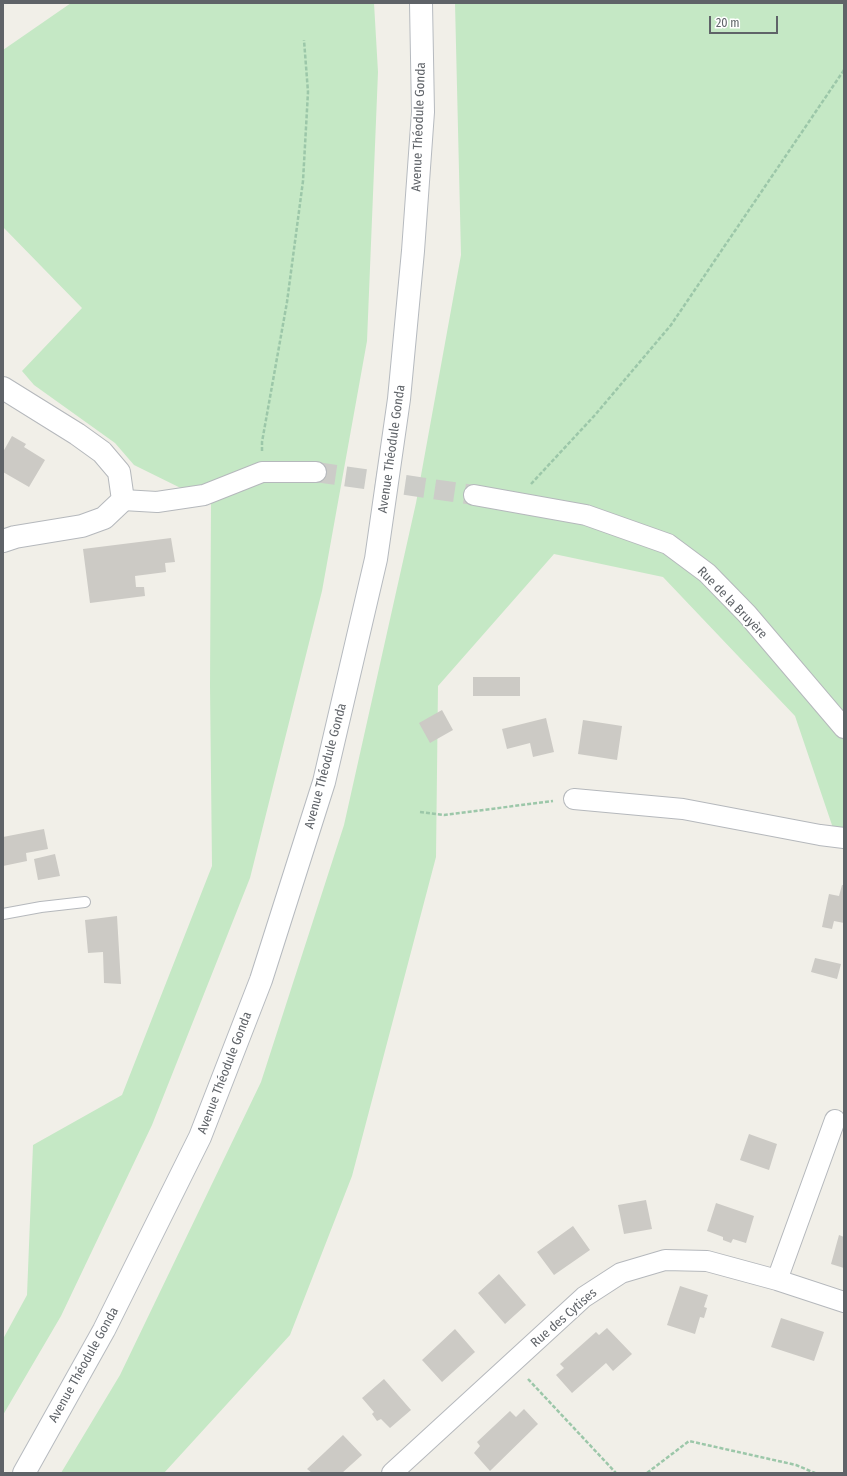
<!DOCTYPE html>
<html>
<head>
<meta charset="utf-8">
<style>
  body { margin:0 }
  #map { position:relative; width:847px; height:1476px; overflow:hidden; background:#f1efe8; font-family:"Fira Sans Condensed",sans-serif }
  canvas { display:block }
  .frame { position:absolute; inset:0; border:4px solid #5f6368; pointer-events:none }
  .scale { position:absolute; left:709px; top:16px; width:69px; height:18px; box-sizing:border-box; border:2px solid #5f6368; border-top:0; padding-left:5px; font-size:12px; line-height:14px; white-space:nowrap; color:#5f6368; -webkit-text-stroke:3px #fff; paint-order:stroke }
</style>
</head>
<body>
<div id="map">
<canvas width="847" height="1476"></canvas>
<div class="frame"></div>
<div class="scale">20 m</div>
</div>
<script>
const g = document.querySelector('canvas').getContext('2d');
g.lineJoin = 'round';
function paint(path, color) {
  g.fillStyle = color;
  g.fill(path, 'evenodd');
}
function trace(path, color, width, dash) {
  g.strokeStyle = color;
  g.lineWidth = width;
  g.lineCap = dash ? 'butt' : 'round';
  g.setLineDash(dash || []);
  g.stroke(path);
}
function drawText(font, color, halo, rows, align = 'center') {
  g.font = font + ' "Fira Sans Condensed",sans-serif';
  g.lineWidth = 3.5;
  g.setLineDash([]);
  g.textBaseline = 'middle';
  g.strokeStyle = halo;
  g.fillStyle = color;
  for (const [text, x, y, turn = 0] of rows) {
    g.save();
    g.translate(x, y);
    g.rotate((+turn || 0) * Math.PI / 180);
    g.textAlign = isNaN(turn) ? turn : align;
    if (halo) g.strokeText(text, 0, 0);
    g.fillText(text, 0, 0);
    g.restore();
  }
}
const green = new Path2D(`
  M 71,3 L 374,3 L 378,72 L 367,341 L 322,591 L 250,878 L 152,1125 L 61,1316 L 3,1415 L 3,1339 L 27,1295 L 33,1145 L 122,1095 L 212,866 L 210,686 L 211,503 L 134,465 L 115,443 L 34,385 L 22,371 L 82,308 L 3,227 L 3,50 Z
  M 455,3 L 844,3 L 844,832 L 834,831 L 795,716 L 663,577 L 554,554 L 438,686 L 436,857 L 352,1176 L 290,1335 L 164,1473 L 61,1473 L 120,1375 L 261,1082 L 344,825 L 416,503 L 461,255 Z`);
const building = new Path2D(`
  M 12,436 L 26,444 L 24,447 L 45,460 L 29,487 L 3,472 L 3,452 Z
  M 171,538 L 175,562 L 165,563 L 166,572 L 135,576 L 136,587 L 144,587 L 145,596 L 90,603 L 83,549 Z
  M 473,677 L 520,677 L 520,696 L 473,696 Z
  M 442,710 L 453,730 L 430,743 L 419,723 Z
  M 546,718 L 554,752 L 533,757 L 530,743 L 507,749 L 502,729 Z
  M 583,720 L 622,726 L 617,760 L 578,754 Z
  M 44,829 L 48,849 L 26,853 L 27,861 L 3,866 L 3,837 Z
  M 55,854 L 60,876 L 38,880 L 34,859 Z
  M 842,885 L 844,885 L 844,923 L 834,921 L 832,929 L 822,927 L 829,894 L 839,896 Z
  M 117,916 L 121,984 L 104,983 L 103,952 L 88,953 L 85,920 Z
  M 815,958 L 841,964 L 837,979 L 811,972 Z
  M 749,1134 L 777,1144 L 769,1170 L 740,1160 Z
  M 646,1200 L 652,1229 L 624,1234 L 618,1205 Z
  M 716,1203 L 754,1216 L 746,1243 L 733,1239 L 731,1243 L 723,1240 L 723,1237 L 707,1231 Z
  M 573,1226 L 590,1250 L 554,1275 L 537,1252 Z
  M 839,1235 L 844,1237 L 844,1268 L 831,1264 Z
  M 499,1274 L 526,1305 L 505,1324 L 478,1293 Z
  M 680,1286 L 708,1295 L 704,1307 L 707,1308 L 704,1318 L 700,1317 L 695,1334 L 667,1325 Z
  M 781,1318 L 824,1332 L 814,1361 L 771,1347 Z
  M 607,1328 L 632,1354 L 613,1371 L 606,1363 L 572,1393 L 556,1375 L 564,1368 L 560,1364 L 596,1332 L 599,1335 Z
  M 455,1329 L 475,1352 L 442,1382 L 422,1360 Z
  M 384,1379 L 411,1410 L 390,1428 L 381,1419 L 377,1421 L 372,1414 L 374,1412 L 362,1398 Z
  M 524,1409 L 538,1424 L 490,1471 L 474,1453 L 480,1446 L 477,1442 L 510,1411 L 516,1417 Z
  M 343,1435 L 362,1455 L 342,1473 L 312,1473 L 307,1469 Z`);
const minorTunnel = new Path2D(`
  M 316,472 L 474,495`);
const path = new Path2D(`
  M 262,451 L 262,442 L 287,302 L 303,181 L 308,92 L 304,40
  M 531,484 L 595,415 L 671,325 L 844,70
  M 420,812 L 444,815 L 553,801
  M 528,1379 L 616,1473
  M 647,1473 L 689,1441 L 796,1465 L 815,1473`);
const service = new Path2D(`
  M 3,914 L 41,907 L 85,902`);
const minor = new Path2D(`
  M 474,495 L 586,515 L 668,544 L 707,573 L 747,614 L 844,728
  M 123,500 L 157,502 L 204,495 L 262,472 L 316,472
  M 574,799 L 683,809 L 820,835 L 844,838
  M 777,1280 L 835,1120
  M 392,1473 L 584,1297 L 621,1273 L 665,1260 L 707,1261 L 777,1280 L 844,1302`);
const tertiary = new Path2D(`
  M 3,388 L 77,434 L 102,452 L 119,472 L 123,500 L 104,518 L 82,526 L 15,537 L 3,541`);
const secondary = new Path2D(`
  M 24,1473 L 104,1330 L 200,1137 L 261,980 L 324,782 L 376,559 L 399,399 L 413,251 L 423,112 L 421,3`);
const streetNames = [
  ["Avenue Théodule Gonda",419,127,-88],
  ["Avenue Théodule Gonda",392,449,-82],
  ["Rue de la Bruyère",732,603,46],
  ["Avenue Théodule Gonda",326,766,-75],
  ["Avenue Théodule Gonda",225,1073,-69],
  ["Rue des Cytises",564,1318,-41],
  ["Avenue Théodule Gonda",84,1365,-61]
];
paint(green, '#c5e8c5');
paint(building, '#cccac5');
trace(minorTunnel, '#ccccc8', 20, [20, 10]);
trace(service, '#b5b8bc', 12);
trace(minor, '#b5b8bc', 22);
trace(tertiary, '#b5b8bc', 24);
trace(secondary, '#b6babf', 24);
trace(path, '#9cc7a9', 2.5, [4, 2]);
trace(service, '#fff', 10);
trace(minor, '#fff', 20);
trace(tertiary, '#fff', 22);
trace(secondary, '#fff', 22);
drawText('13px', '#5f6368', '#fff', streetNames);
</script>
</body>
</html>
